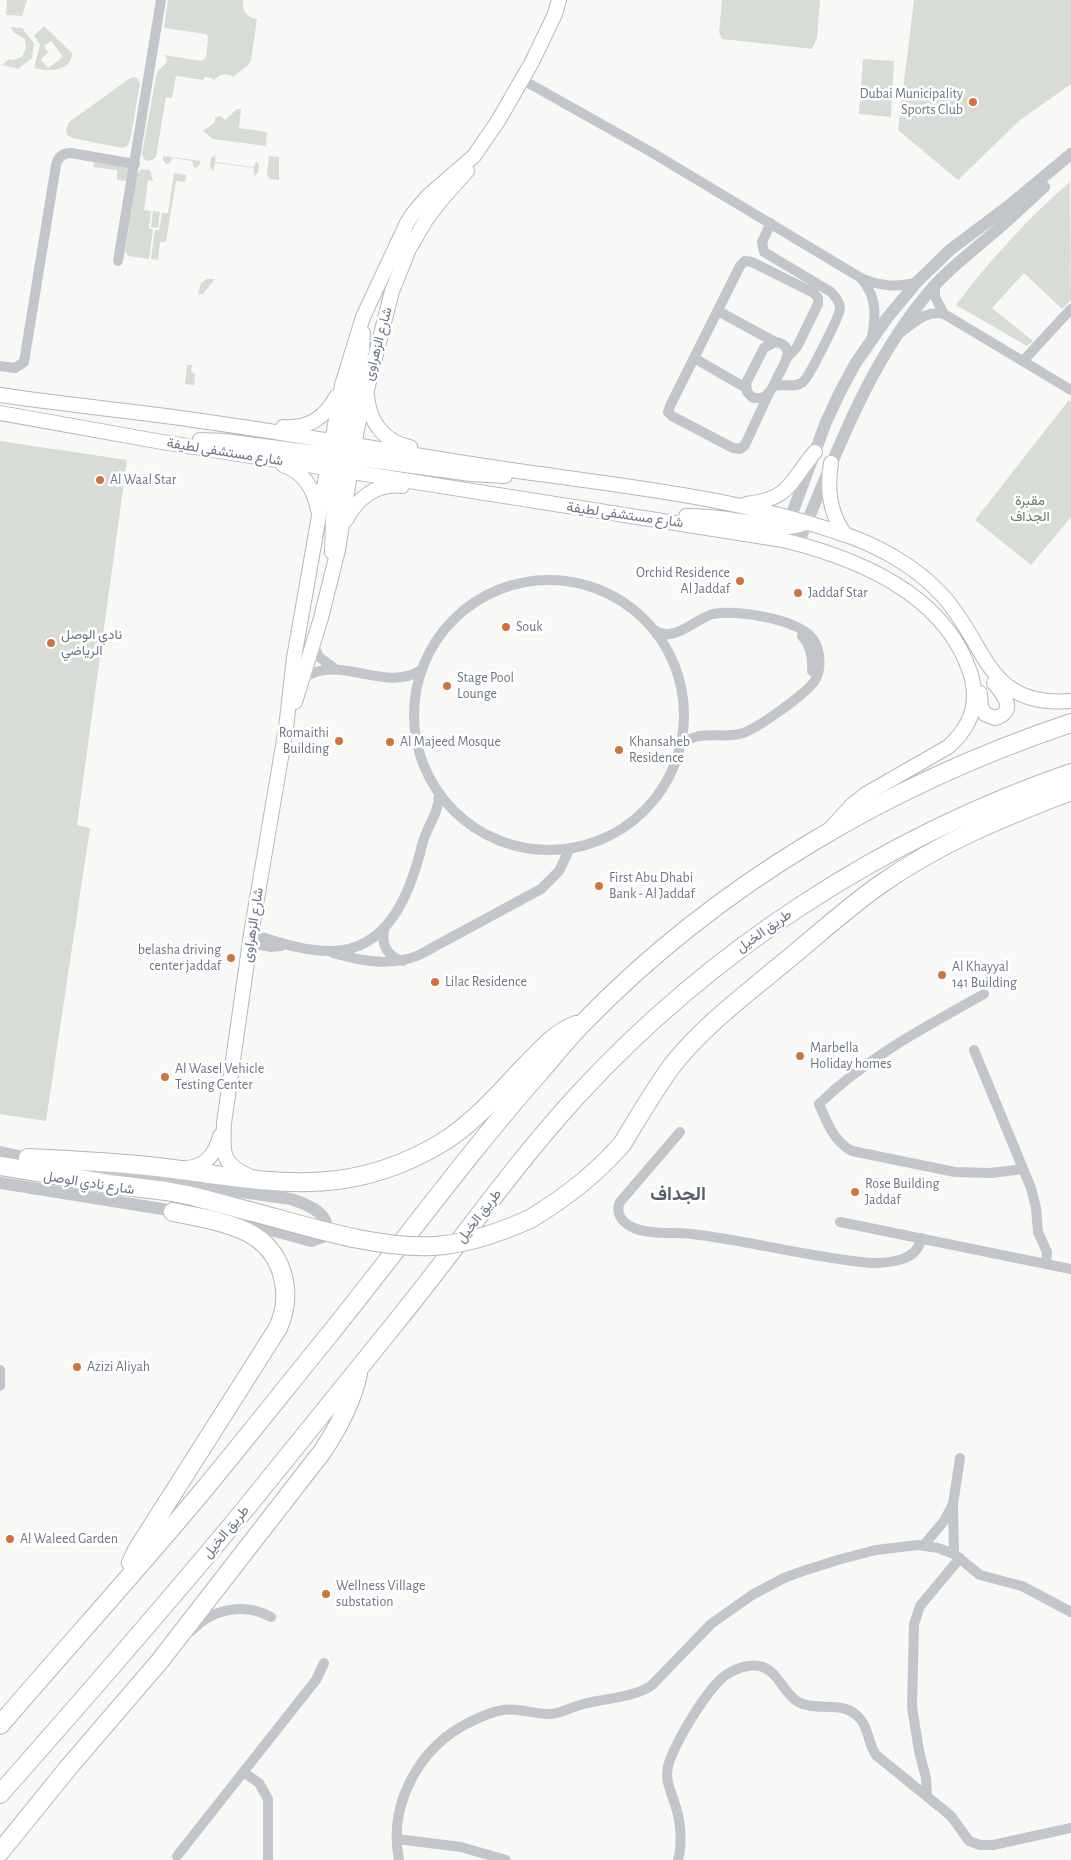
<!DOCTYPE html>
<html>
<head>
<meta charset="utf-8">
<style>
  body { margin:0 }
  canvas { display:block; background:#f8f8f6 }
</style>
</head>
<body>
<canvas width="1071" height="1860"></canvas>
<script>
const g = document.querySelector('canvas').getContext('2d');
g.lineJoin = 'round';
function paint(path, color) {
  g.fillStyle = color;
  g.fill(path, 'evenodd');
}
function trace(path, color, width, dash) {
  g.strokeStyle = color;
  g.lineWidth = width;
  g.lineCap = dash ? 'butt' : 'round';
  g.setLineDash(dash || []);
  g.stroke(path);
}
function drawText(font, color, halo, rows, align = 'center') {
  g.font = font + ' "Alegreya Sans",Vazirmatn,sans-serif';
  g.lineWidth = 5;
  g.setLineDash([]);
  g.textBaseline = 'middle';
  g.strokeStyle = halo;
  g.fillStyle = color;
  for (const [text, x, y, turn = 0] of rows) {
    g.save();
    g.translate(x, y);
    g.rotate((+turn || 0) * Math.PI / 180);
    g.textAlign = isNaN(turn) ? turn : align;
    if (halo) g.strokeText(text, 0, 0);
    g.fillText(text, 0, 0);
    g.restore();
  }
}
const green = new Path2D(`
  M 7,0 L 27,0 L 22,16 L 6,15 Z
  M 168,0 L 243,0 C 242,10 246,18 257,19 L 251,61 L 247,66 L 233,77 C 226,72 219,74 214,80 L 211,78 L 205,77 L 203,80 L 176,76 L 172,98 L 166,97 L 156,157 L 152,160 L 147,161 L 143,158 L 142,153 L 157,72 L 166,63 L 167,58 L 164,55 L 201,61 L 206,58 L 208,37 L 206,34 L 164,28 Z
  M 722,0 L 820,0 L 817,38 L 812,49 L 722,39 L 719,32 Z
  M 914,0 L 1071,0 L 1071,84 L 1019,121 L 958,180 L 898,130 Z
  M 44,26 L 72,53 C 72,72 47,72 34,68 L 40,45 L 34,35 ZM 51,41 L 63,57 L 48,68 L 41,59 L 48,53 L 44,46 Z
  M 11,27 L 22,28 L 34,43 L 32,58 L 18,69 L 2,65 L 9,59 L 13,60 L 22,57 L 26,48 L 25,39 L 14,33 Z
  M 863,59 L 894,61 L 891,117 L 859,114 Z
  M 134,77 L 138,79 L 140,84 L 130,141 L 127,146 L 122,148 L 72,138 L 67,135 L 66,130 L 69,122 L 129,79 Z
  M 237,109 L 241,109 L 239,128 L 267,132 L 266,146 L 213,139 L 203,131 L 215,122 L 215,117 L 221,116 L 225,120 Z
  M 215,155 L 215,162 L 254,167 L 256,161 L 259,165 L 258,173 L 254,176 L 254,168 L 215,163 L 213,171 L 210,167 L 211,158 Z
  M 163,156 L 201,161 L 198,167 L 194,168 L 192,161 L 172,158 L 170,163 L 166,164 L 163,160 Z
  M 269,156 L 279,157 L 279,180 L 270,179 L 267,175 Z
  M 94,162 L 128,167 L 128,181 L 117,180 L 117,170 L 93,167 Z
  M 141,169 L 150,170 L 153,181 L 148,180 L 144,210 L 151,211 L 149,229 L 153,229 L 149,259 L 128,256 L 125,252 L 137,174 Z
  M 174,173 L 186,175 L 185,182 L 176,181 L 166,242 L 160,242 L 158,260 L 151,259 L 155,230 L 159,230 L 162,213 L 168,213 Z
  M 1070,182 L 1071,300 L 1062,309 L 1024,273 L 992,308 L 1033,341 L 1027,346 L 956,305 C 990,260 1028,218 1070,182 Z
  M 153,211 L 160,212 L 158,228 L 151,227 Z
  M 207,279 L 215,279 L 203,294 L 198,294 L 201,283 Z
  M 187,365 L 192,365 L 191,371 L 195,374 L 194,385 L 185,384 Z
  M 1069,400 L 1071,402 L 1071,517 L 1031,565 L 975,520 Z
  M 0,441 L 127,460 L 77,825 L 90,828 L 46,1121 L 0,1114 Z`);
const minor = new Path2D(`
  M 523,80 L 651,152 L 861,278 C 880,286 896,288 917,282
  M 771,223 L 762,242 L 764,252 L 831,292 C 836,297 840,302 840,309 C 839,317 809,377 803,382 C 794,389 783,383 773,386
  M 118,261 L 161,0
  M 861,278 C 877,297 876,314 872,337
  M 935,285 L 935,297 L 944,314
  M 718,311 L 775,342
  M 901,332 C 916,322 925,310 944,314 L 1071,390
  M 775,342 C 797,345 784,365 778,376 C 774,384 771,394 762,398 L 753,398 L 747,392 L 746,383 L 764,348 Z
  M 694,358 L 746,388
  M 1023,361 L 1071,309
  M 0,366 L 15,368 L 24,362 L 56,165 C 58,157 63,153 71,153 L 135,164
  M 769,393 L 745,445 L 740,449 L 733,448 L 672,416 L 668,412 L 670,406 L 740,266 L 745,261 L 752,262 L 814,293 L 818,298 L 818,304 L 797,347 L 787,358
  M414 715a135 135 0 1 1 270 0a135 135 0 1 1-270 0Z
  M 654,630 C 674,644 694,619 713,614 C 736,609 798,619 813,639 C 821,651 822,670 814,682 C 804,695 758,728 743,733 C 720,740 701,728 681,745
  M 802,636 C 811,646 813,658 812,671
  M 313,645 L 319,657 L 334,668
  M 302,679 C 339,652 384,694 421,670
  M 384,930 C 381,945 388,957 403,961
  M 251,934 C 278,942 306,952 333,951 C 389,950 411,891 422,845 C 426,828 439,813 439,795
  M 250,943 L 271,947 L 281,946
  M 333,953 C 361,961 391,967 419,955 L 541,889 L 559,871 L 570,848
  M 984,994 C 927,1026 866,1058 819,1104 C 827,1122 833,1141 852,1151 L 955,1172 L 991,1173 L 1023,1169
  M 974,1050 L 1031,1188 L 1036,1208 L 1038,1232 L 1047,1252 L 1046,1263
  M 680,1132 L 620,1202 C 615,1213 622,1222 632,1227 C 647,1235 675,1232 692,1234 C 752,1241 811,1258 871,1263 C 890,1263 918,1261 921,1238
  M 840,1222 L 1071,1269
  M 0,1370 L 0,1386
  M 924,1545 L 944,1521 L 953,1504
  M 954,1554 L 953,1504 L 960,1458
  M 191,1631 C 212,1609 244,1602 271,1617
  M 243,1772 L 259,1783 L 268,1799 L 268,1860
  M 927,1796 L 926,1778 L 919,1751 L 912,1707 L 914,1624 L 920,1606 L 960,1558
  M 397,1839 L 461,1847 L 506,1860
  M 177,1856 L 316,1680 L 324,1663
  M 399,1860 C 388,1804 419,1747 470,1722 C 480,1717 491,1712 502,1710 C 519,1707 534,1715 551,1714 C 561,1713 570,1708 580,1705 C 599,1699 638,1697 652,1685 L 711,1624 L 752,1595 L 784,1578 L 803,1571 L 841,1559 L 876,1550 L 918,1545 L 938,1548 L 954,1554 L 980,1575 L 1022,1586 L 1071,1612
  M 678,1860 C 682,1846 681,1825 677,1811 C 673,1795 663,1780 669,1763 C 676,1741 704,1695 721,1679 C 731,1670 749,1662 763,1667 C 779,1673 783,1693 798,1702 C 819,1713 844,1698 861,1720 C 869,1730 868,1744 876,1755 L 951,1816 L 969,1841 L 980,1845 L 993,1845 L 1071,1828`);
const tertiary = new Path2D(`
  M 787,527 L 826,422 L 840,392 L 855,364 L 887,318 L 917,282 L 950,250 L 1007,207 L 1071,154
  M 798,544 C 836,454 869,360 934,286 C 951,267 971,252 991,235 C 1009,220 1026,203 1044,187
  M 0,1152 L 37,1160
  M 66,1167 L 291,1199 C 306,1204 338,1216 322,1237 L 311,1241 L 231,1219
  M 0,1183 L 181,1212`);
const secondary = new Path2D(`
  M 0,395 C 67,405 134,411 201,421 C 303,435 403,454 504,469 C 615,485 728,496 834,531 C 874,543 915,565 943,596 C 988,646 986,708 1071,701
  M 367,395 C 369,422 384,442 410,447
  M 0,413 L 162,442 L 783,540 C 857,558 944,594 970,672 C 980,702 971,727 948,747 L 866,794 L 851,806 L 832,827
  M 283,427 C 307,429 325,418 336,397
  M 200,440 L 225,441 L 324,454 L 338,452
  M 344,452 L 344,438 L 362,350 L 363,333
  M 831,463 C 827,488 829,513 845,534
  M 283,465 C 304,472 314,489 318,510
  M 328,467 L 341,460 L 353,458 L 471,474 L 505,476
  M 746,504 C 791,499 789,482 815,452
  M 686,516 C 704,516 722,518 740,521 C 763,524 783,532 805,523
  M 346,520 C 357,498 377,483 402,486
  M 332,552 L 333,519 L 341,462
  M 980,693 L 981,707 L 985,714 L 995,718 C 1018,711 1003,694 994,683
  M 295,702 L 321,618 L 338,550 L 357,429 L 392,291 L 409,249 L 426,220 L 442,199 L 467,171
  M 184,1168 C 205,1168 215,1155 220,1136
  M 249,1176 C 220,1163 223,1152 224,1123 L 251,934 L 286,728 L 294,658 L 342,385 L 363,317 L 407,223 L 415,211 L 428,196 L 474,156 L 498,121 L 532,62 L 555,14 L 559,0`);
const motorway = new Path2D(`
  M 28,1158 C 71,1160 114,1162 157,1167 C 264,1180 343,1203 443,1142 C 475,1122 500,1092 526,1065 C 542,1049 555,1033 576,1025
  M 0,1166 L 109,1184 L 166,1191 L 192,1196 L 249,1211
  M 530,1219 C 565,1198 596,1174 622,1144 C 638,1118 653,1092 671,1067 C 700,1029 739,1000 776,969 C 811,941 844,910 881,884 C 939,843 1005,816 1071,791
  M 131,1563 L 137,1550 L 278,1328 C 294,1292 283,1250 247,1232 C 224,1221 197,1217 173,1212
  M 0,1725 C 67,1647 136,1571 201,1493 C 246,1439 289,1384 333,1330 C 402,1244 467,1155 539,1073 C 554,1056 568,1038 584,1022 C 718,884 889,784 1071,723
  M 0,1794 C 83,1700 166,1605 246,1508 C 295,1447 344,1386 393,1326 C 455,1250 511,1168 577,1096 C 712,949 883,838 1071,773
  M 0,1852 L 68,1768 L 159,1662 L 322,1452 C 338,1428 352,1403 358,1374`);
const motorwayBridge = new Path2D(`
  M 249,1211 C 307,1226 375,1249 434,1246 C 468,1244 499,1233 530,1219`);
const markers = [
  [973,102,5,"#d0733e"],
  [100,480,5,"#d0733e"],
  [740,581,5,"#d0733e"],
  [798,593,5,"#d0733e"],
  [506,627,5,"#d0733e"],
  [51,643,5,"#d0733e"],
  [447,686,5,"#d0733e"],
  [339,741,5,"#d0733e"],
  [390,742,5,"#d0733e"],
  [619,750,5,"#d0733e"],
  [599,886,5,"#d0733e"],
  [231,958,5,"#d0733e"],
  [942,975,5,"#d0733e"],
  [435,982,5,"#d0733e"],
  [800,1056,5,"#d0733e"],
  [165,1077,5,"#d0733e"],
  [855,1192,5,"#d0733e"],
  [77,1367,5,"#d0733e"],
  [10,1539,5,"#d0733e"],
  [326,1594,5,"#d0733e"]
];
const poiNames = [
  ["Dubai Municipality",963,94,"right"],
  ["Sports Club",963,110,"right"],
  ["Al Waal Star",110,480],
  ["Orchid Residence",730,573,"right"],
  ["Al Jaddaf",730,589,"right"],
  ["Jaddaf Star",808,593],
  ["Souk",516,627],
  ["نادي الوصل",61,635],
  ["الرياضي",61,651],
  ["Stage Pool",457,678],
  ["Lounge",457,694],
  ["Romaithi",329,733,"right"],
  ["Building",329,749,"right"],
  ["Al Majeed Mosque",400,742],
  ["Khansaheb",629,742],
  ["Residence",629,758],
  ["First Abu Dhabi",609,878],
  ["Bank - Al Jaddaf",609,894],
  ["belasha driving",221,950,"right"],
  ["center jaddaf",221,966,"right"],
  ["Al Khayyal",952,967],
  ["141 Building",952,983],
  ["Lilac Residence",445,982],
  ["Marbella",810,1048],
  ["Holiday homes",810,1064],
  ["Al Wasel Vehicle",175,1069],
  ["Testing Center",175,1085],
  ["Rose Building",865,1184],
  ["Jaddaf",865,1200],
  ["Azizi Aliyah",87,1367],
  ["Al Waleed Garden",20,1539],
  ["Wellness Village",336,1586],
  ["substation",336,1602]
];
const streetNames = [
  ["شارع الزهراوى",378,344,-75],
  ["شارع مستشفى لطيفة",225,452,9],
  ["شارع مستشفى لطيفة",625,515,8],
  ["شارع الزهراوى",253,925,-81],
  ["طريق الخيل",764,931,-35],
  ["شارع نادي الوصل",89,1183,9],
  ["طريق الخيل",479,1216,-52],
  ["طريق الخيل",226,1532,-50]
];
const parkNames = [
  ["مقبرة",1030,501],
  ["الجداف",1030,517]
];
const districtNames = [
  ["الجداف",678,1194]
];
paint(green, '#d7ddd6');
trace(secondary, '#b5b8bd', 16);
trace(motorway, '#b4b6ba', 20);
trace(minor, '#c2c5c9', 10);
trace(tertiary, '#c2c5c9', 12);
trace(secondary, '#fff', 14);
trace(motorway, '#fff', 18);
trace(motorwayBridge, '#b4b6ba', 20, []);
trace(motorwayBridge, '#fff', 18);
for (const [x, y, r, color] of markers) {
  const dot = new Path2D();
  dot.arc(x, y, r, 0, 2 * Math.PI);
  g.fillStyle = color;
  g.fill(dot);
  trace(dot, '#fff', 2);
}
drawText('14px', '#6b7584', '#fff', poiNames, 'left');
drawText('14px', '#6b7584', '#fff', streetNames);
drawText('14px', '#6a7b69', '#fff', parkNames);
drawText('bold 19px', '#585f69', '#fff', districtNames);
</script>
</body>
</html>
